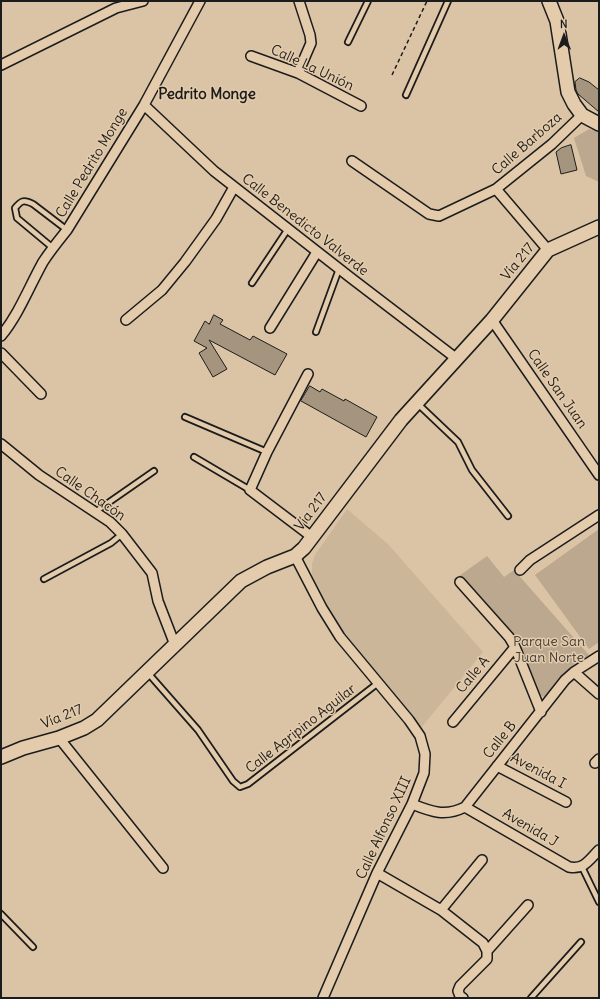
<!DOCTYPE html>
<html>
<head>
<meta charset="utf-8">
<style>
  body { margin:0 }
  #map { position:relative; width:600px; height:999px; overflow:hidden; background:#dbc4a5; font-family:Delius,sans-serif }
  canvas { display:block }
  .frame { position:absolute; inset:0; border:2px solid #1c1c1c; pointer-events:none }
  .north { position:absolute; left:544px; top:16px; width:40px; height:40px; -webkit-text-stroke:3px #e3cbab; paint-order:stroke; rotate:359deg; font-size:11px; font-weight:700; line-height:16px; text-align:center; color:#1c1c1c }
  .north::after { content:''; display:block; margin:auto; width:14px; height:18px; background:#1c1c1c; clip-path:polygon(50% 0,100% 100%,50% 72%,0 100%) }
</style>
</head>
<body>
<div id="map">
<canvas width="600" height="999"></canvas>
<div class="frame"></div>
<div class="north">N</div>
</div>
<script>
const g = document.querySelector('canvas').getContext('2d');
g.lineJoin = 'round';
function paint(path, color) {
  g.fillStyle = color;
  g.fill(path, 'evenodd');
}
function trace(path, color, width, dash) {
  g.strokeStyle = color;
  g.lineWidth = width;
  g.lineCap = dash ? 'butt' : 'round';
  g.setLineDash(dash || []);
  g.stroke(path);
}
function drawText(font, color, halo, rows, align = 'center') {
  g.font = font + ' Delius,sans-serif';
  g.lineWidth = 3;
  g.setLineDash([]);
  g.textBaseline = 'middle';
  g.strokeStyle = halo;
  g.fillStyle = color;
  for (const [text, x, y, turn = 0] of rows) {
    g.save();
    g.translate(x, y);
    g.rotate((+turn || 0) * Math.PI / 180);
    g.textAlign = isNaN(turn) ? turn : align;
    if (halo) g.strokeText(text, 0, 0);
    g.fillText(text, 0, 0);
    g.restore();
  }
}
const built = new Path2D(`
  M 347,509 L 388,544 L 483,652 L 421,728 L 341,629 L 312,578 L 312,564 L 315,555 Z`);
const green = new Path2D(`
  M 589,129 L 599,132 L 599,182 L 586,176 L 574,138 Z
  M 599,529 L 599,642 L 589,649 L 535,575 Z
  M 487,556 L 504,577 L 514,570 L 589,655 L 571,668 L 557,680 L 545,697 L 541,696 L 537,694 L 505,627 L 459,576 Z`);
const building = new Path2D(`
  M 580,78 L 589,82 L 599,90 L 599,112 L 578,94 L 576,90 L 575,82 Z
  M 571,145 L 577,170 L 561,174 L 556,152 L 561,148 Z
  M 214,315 L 223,320 L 220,324 L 250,340 L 253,336 L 287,354 L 275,375 L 209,340 L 227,369 L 213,377 L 199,353 L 207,348 L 194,341 L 205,321 L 209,324 Z
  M 310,386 L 320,392 L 322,389 L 344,401 L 345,399 L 377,417 L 366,437 L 301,401 Z`);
const path = new Path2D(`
  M 392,75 L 427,1`);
const service = new Path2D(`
  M 348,42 L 368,1
  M 406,95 L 448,1
  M 53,248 L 17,218 L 15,208 C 21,201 23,199 33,204 L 67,230
  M 252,283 L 288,229
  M 316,332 L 339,269
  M 418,404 L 458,442 L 472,470 L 508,516
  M 185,417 L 267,452
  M 194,457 L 250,490
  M 95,512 L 154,471
  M 44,579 L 111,543 L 122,534
  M 148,673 L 198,730 L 233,781 L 240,787 L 248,784 L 378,683
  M 582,867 L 599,902
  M 1,914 L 33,947
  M 531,998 L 581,942`);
const minor = new Path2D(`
  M 251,56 L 298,73 L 361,106
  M 1,65 L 116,8 L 143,1
  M 298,73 L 311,43 L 310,35 L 299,1
  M 144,105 L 214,171 L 351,278 L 457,359
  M 352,161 L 429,214 L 439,216 L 496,189
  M 548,250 L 496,189 L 552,144 L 582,115
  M 126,320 L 162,290 L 185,262 L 216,219 L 234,187
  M 492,320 L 599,475
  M 270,328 L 317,252
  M 1,336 C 19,314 29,287 43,262 C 50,251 59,240 67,230 L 144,105 L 200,1
  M 1,353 L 41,394
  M 308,374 L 267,452 L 250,490 L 312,537
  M 1,444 L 39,475 L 110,522 L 122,534 L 152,573 L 158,601 L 175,645
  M 295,556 L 322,608 L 340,637 L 409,720 L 420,736 L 425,754 L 424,773 L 412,804 L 377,873 L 323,998
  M 520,570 L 530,560 L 599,515
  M 460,582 L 509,637 L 515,647 L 541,712
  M 574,672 L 599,694
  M 453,722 L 515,647
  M 59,738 L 163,868
  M 595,763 L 599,759
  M 497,766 L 566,802
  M 412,804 C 432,812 445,817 465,807 L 565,680 L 574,672 L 599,656
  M 465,807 L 569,867 C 584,870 589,860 599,850
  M 377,873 L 441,910 L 483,943 L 487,951 L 487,959 L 460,986 L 458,991 L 460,996 L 463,998
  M 441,910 L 482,860
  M 487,951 L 528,905`);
const secondary = new Path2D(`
  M 549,1 L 557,21 L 568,92 L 574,104 L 582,115 L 599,124
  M 1,757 L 23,748 L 59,738 L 84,728 L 97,720 L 241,581 L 267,567 L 295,556 L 304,548 L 401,420 L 492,320 L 548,250 L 599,227`);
const streetNames = [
  ["Calle La Unión",312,68,25],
  ["Calle Barboza",527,144,-41],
  ["Calle Pedrito Monge",92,163,-59],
  ["Calle Benedicto Valverde",305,225,38],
  ["Vía 217",518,262,-51],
  ["Calle San Juan",557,389,55],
  ["Calle Chacón",90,494,35],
  ["Vía 217",311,512,-53],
  ["Calle A",473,675,-50],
  ["Vía 217",62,717,-22],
  ["Calle Agripino Aguilar",301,729,-38],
  ["Calle B",500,740,-51],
  ["Avenida I",538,771,28],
  ["Calle Alfonso XIII",384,828,-65],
  ["Avenida J",530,828,30]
];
const parkNames = [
  ["Parque San",549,642],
  ["Juan Norte",549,658]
];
const neighbourhoodNames = [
  ["Pedrito Monge",207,95]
];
paint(built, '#cbb699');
paint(green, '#bba88e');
paint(building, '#a5957e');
trace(building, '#1c1c1c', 1);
trace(service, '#1c1c1c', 8);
trace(minor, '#1c1c1c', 12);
trace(secondary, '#1c1c1c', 16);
trace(path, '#1c1c1c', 1.5, [4, 3]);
trace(service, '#e3cbab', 4.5);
trace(minor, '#e3cbab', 9);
trace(secondary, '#e3cbab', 13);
drawText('14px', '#1c1c1c', '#e3cbab', streetNames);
drawText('14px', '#443f38', '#e3cbab', parkNames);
drawText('bold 15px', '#1c1c1c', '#e3cbab', neighbourhoodNames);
</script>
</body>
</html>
